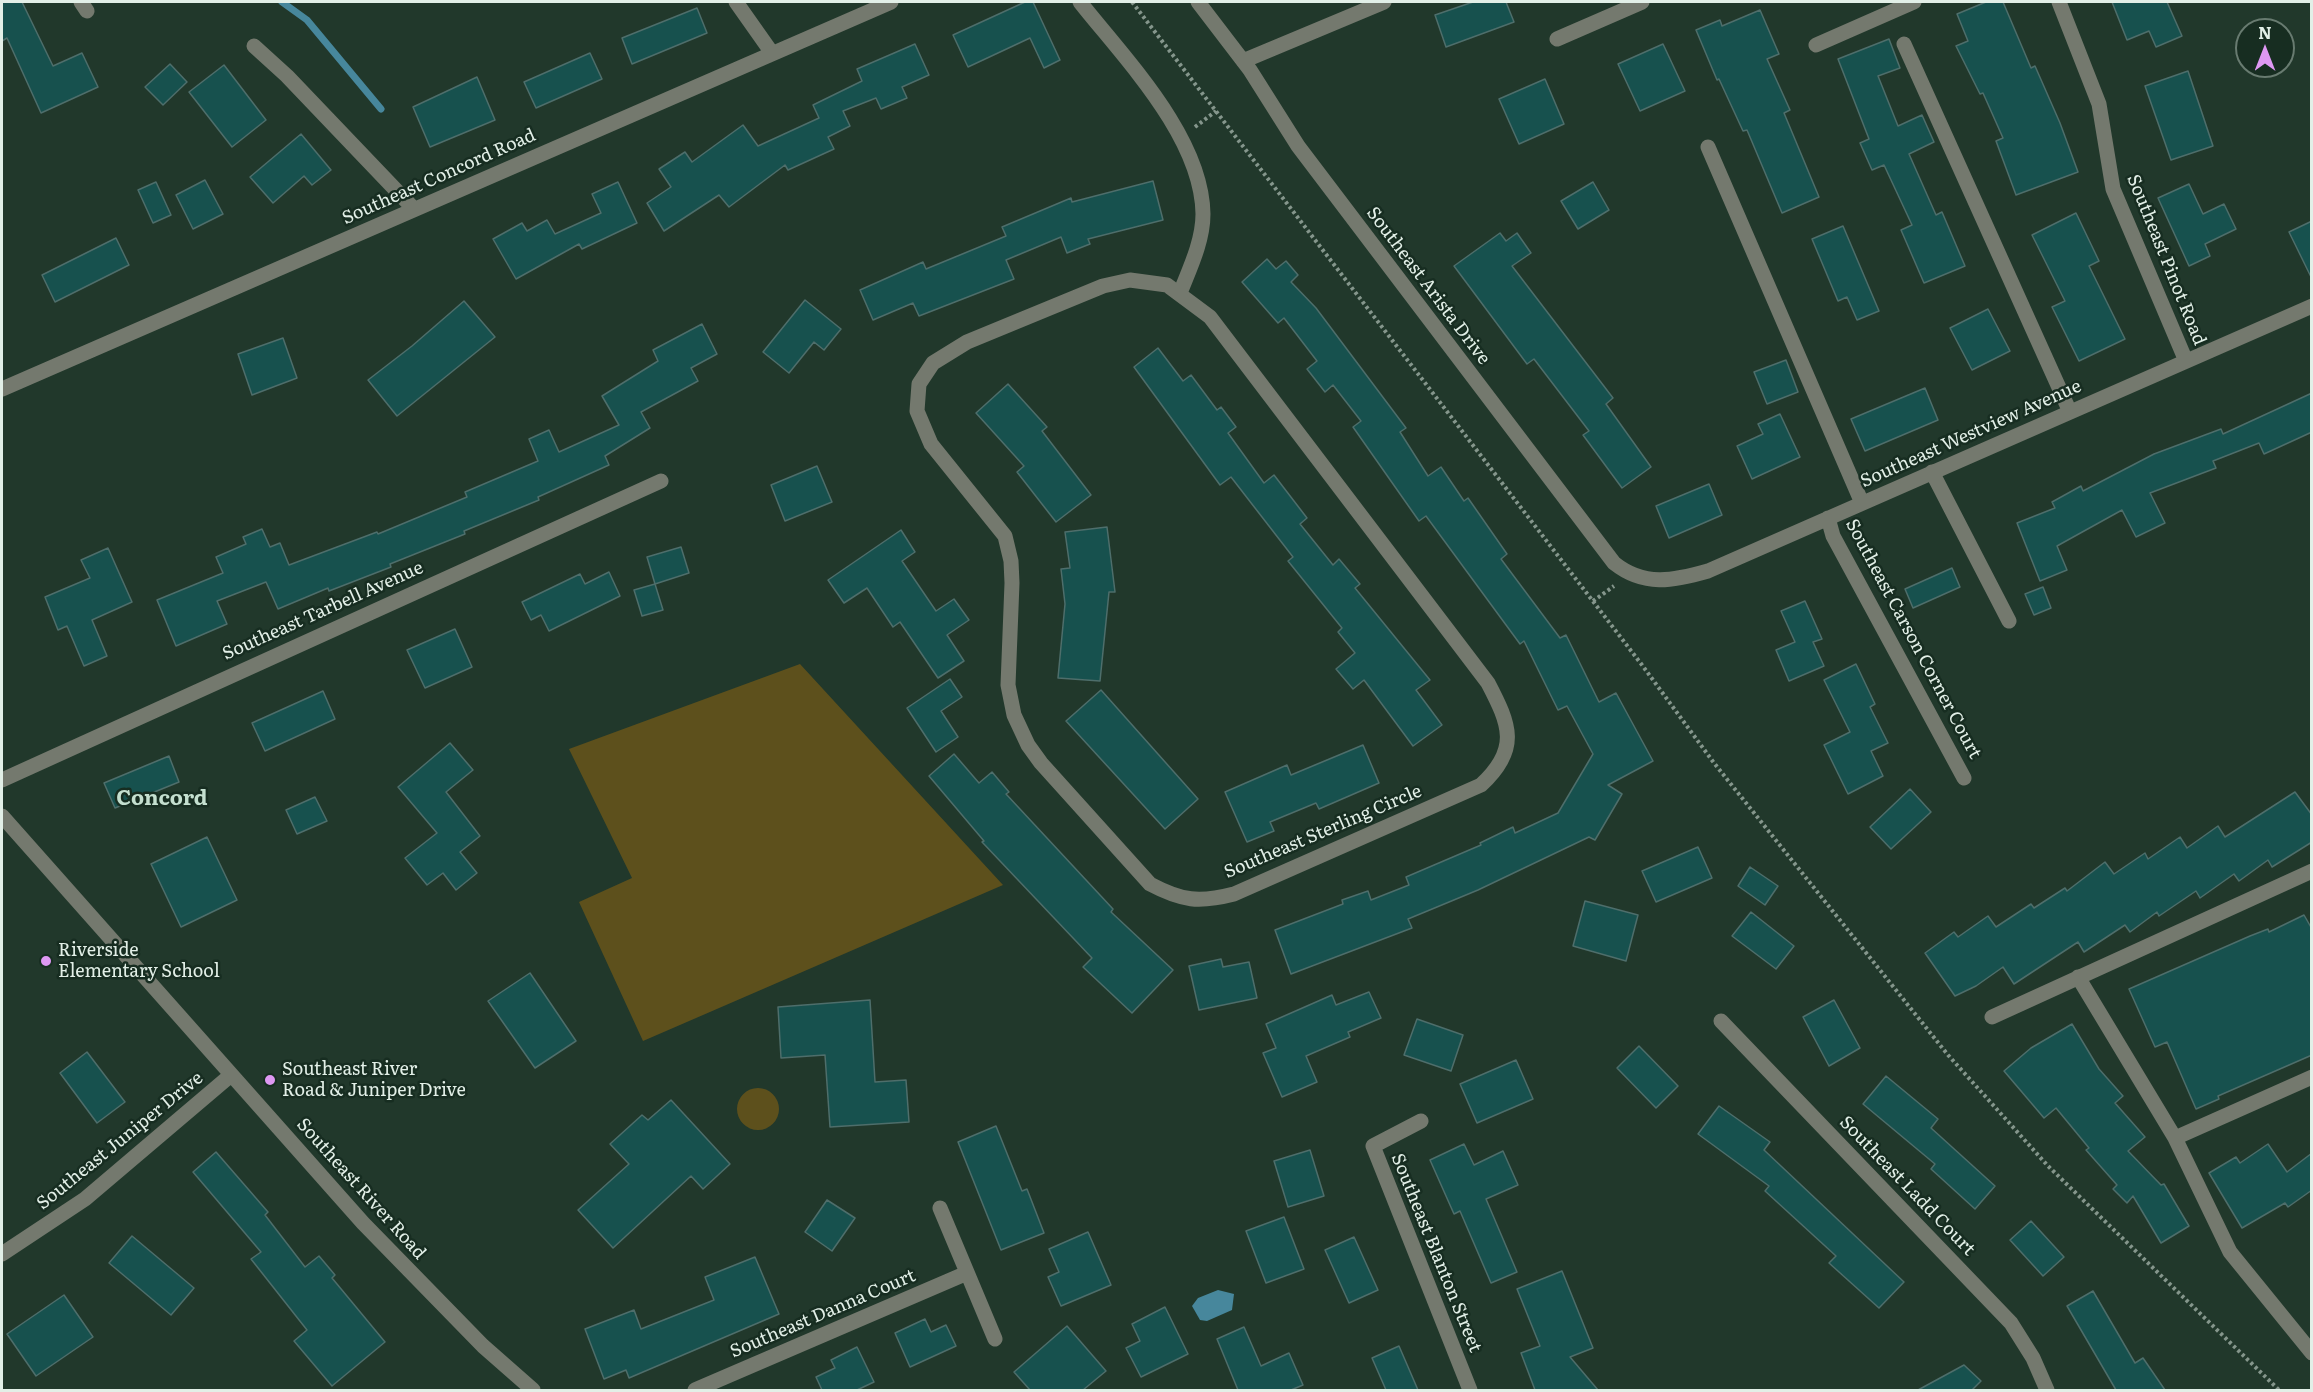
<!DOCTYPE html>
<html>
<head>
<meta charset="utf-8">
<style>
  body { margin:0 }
  #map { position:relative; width:2313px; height:1392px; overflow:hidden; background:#21382b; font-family:Literata,serif }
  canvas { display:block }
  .frame { position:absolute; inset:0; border:3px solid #e2efe7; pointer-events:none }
  .north { position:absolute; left:2235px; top:18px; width:60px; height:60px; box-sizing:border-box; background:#172d21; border:2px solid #687b70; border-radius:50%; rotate:0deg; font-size:16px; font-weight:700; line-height:24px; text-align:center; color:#e2efe7 }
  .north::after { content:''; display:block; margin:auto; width:21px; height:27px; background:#de98f3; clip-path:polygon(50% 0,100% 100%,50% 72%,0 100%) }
</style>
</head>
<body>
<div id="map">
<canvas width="2313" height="1392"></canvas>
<div class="frame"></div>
<div class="north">N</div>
</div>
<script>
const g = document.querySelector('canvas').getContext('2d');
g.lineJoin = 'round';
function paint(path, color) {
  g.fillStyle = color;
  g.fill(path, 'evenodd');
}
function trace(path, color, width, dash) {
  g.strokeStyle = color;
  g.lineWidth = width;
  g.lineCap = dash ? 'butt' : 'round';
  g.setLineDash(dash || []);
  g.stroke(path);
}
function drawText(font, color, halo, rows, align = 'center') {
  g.font = font + ' Literata,serif';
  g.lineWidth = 5;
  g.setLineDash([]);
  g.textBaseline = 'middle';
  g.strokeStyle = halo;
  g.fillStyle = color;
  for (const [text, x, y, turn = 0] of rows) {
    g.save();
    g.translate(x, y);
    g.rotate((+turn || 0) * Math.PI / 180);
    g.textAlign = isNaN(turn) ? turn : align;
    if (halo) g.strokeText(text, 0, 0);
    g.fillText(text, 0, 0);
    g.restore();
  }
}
const green = new Path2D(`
  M 800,664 L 1003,885 L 643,1041 L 579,902 L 632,878 L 569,749 Z
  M737 1109a21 21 0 1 1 42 0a21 21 0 1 1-42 0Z`);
const water = new Path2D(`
  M 1218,1290 L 1234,1294 L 1232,1310 L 1207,1321 L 1200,1320 L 1192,1306 L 1198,1298 Z`);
const stream = new Path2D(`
  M 282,2 L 307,20 L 381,109`);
const building = new Path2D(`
  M 2,2 L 22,2 L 53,66 L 82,53 L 98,87 L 41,113 L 7,38 L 2,41 Z
  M 1025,2 L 1033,2 L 1060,60 L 1044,68 L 1030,38 L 968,67 L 953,35 Z
  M 1473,2 L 1506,2 L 1514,22 L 1446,47 L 1435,15 Z
  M 1986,2 L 2003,2 L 2031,68 L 2035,66 L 2060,123 L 2078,172 L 2016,195 L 1996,141 L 2003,138 L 1983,93 L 1980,94 L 1956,46 L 1968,41 L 1957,14 Z
  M 2112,2 L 2167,2 L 2182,36 L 2156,47 L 2149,31 L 2127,40 Z
  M 697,8 L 707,33 L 632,64 L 622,38 Z
  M 1760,10 L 1779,54 L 1767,59 L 1790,110 L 1784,113 L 1819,197 L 1782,213 L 1747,130 L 1743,131 L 1719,79 L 1717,80 L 1696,30 L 1720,20 L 1722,26 Z
  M 1889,39 L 1900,68 L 1878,76 L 1898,126 L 1922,115 L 1934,142 L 1909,154 L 1936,215 L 1942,212 L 1965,266 L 1924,283 L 1901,230 L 1912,225 L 1884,165 L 1872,170 L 1860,143 L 1869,139 L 1838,59 Z
  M 915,44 L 929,75 L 902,87 L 907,98 L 881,109 L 876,98 L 843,111 L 850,126 L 828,137 L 834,149 L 788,170 L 785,165 L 729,207 L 719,195 L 664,231 L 647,203 L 671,187 L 659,169 L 685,152 L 692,162 L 743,125 L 758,146 L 819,118 L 813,105 L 862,81 L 857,69 Z
  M 1663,44 L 1685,91 L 1640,111 L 1618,64 Z
  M 590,53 L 602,79 L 536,108 L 524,82 Z
  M 170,64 L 187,82 L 163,105 L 145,87 Z
  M 224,65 L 266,120 L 232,147 L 189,92 Z
  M 2188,71 L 2213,146 L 2171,160 L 2145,86 Z
  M 477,77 L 495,120 L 430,147 L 413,107 Z
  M 1545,79 L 1564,124 L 1519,144 L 1499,99 Z
  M 301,134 L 331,170 L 312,185 L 304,176 L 273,203 L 250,177 Z
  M 205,180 L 223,214 L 193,229 L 176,195 Z
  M 1153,181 L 1163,220 L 1088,239 L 1090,244 L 1067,253 L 1061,237 L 1006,260 L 1014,279 L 919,316 L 913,303 L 873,320 L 860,290 L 923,262 L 926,269 L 1006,236 L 1002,227 L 1071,198 L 1072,202 Z
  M 156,182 L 171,215 L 153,223 L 138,190 Z
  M 618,182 L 637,223 L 582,249 L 579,244 L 516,279 L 493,239 L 522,223 L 527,231 L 547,220 L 555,234 L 601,213 L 592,194 Z
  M 1593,182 L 1609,210 L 1578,229 L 1561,201 Z
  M 2189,184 L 2203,214 L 2224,204 L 2236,229 L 2205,244 L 2210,256 L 2189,266 L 2158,198 Z
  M 2076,213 L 2099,261 L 2089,266 L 2125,339 L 2079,361 L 2052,307 L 2065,301 L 2032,235 Z
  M 2312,221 L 2312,279 L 2289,232 Z
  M 1843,226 L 1879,311 L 1857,320 L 1847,297 L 1838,301 L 1812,239 Z
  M 1500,233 L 1506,241 L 1517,233 L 1531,253 L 1512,266 L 1613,398 L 1606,404 L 1651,467 L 1622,488 L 1583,435 L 1589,431 L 1534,359 L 1527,364 L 1454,266 Z
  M 116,238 L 129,265 L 55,302 L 42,275 Z
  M 1267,259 L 1276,269 L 1286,261 L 1298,275 L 1291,282 L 1316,308 L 1406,428 L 1400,432 L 1428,476 L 1441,467 L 1464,501 L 1468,498 L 1507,554 L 1501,559 L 1560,638 L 1566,635 L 1599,702 L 1616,693 L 1653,761 L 1608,785 L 1622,794 L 1595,840 L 1589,837 L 1478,890 L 1408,919 L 1412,928 L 1291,974 L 1275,930 L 1343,904 L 1342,900 L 1368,891 L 1371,900 L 1409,885 L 1406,877 L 1481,845 L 1480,843 L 1513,827 L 1515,833 L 1558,813 L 1593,754 L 1567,706 L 1558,710 L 1524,641 L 1520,644 L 1426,516 L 1419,521 L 1353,427 L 1361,421 L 1333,385 L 1325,392 L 1307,369 L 1317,361 L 1284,318 L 1278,323 L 1242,282 Z
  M 805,300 L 841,329 L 824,350 L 814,342 L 789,373 L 763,352 Z
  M 464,301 L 495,337 L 397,416 L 368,380 L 412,346 Z
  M 1988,309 L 2010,351 L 1972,370 L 1950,328 Z
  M 702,324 L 717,354 L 691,368 L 698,381 L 641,412 L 650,428 L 605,456 L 609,465 L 538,497 L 539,500 L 464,531 L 465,534 L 390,564 L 391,567 L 329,591 L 328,588 L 278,609 L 266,582 L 217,601 L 227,624 L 176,646 L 157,600 L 223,573 L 216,557 L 246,544 L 243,537 L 262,529 L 270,547 L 280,543 L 289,565 L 377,532 L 378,534 L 467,497 L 465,492 L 538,461 L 529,439 L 549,430 L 559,452 L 619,425 L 602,396 L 658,361 L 653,350 Z
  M 283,338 L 297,378 L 252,395 L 238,354 Z
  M 1158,348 L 1183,381 L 1191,375 L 1217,410 L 1221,407 L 1236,427 L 1228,433 L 1264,483 L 1274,475 L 1307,518 L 1300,524 L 1333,565 L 1339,559 L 1360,584 L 1355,588 L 1430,680 L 1416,690 L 1442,725 L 1413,746 L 1364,680 L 1353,689 L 1336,669 L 1355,653 L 1338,632 L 1342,628 L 1288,561 L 1293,557 L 1231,477 L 1220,485 L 1134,367 Z
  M 1786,360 L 1798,392 L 1767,404 L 1754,372 Z
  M 1008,384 L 1047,427 L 1042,431 L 1091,495 L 1056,522 L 1017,472 L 1024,466 L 976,413 Z
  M 1925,388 L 1938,420 L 1865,451 L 1851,419 Z
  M 2312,393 L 2312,432 L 2264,454 L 2259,443 L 2213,461 L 2216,468 L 2150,493 L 2165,523 L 2136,537 L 2122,510 L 2057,546 L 2067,570 L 2040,581 L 2017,523 L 2055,508 L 2052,502 L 2081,486 L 2083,491 L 2154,454 L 2221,429 L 2223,434 Z
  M 1780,414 L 1800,457 L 1752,479 L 1737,446 L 1763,434 L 1758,424 Z
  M 817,466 L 832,502 L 785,521 L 771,485 Z
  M 1709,484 L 1722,515 L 1669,538 L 1656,506 Z
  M 1107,527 L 1115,592 L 1109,592 L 1100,681 L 1058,678 L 1065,604 L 1061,569 L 1070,568 L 1065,532 Z
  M 901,530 L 915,552 L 902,561 L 936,611 L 954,599 L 969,620 L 947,635 L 964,661 L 938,678 L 900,622 L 893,627 L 867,588 L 844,603 L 828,580 Z
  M 681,547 L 689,573 L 655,584 L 647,557 Z
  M 108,548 L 132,602 L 92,620 L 107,656 L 84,666 L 67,626 L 58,630 L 45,597 L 90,578 L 81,560 Z
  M 1952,568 L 1960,587 L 1913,608 L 1905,589 Z
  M 609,572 L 620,596 L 549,631 L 541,615 L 531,620 L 522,602 L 580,574 L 585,584 Z
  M 655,584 L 663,610 L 642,616 L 634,590 Z
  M 2043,587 L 2051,608 L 2034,615 L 2025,594 Z
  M 1805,601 L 1822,639 L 1813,642 L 1824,666 L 1789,681 L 1776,650 L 1795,642 L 1781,611 Z
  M 455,629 L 472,667 L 425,688 L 407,650 Z
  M 1856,664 L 1875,704 L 1870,707 L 1888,743 L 1871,751 L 1883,776 L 1848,794 L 1824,745 L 1850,732 L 1824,680 Z
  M 950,679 L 962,697 L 941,711 L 958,737 L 936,752 L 907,708 Z
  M 1101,690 L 1198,799 L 1165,829 L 1066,721 Z
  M 323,691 L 335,719 L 265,751 L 252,723 Z
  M 450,743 L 473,770 L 446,792 L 480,836 L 460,852 L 477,873 L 456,890 L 443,873 L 427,885 L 405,858 L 437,833 L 398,787 Z
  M 1363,745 L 1379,783 L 1319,809 L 1316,803 L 1270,822 L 1274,831 L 1247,842 L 1225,792 L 1287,765 L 1291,775 Z
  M 954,754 L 979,783 L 992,772 L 1009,792 L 1006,794 L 1113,909 L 1111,912 L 1173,970 L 1132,1013 L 1083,967 L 1092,958 L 982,842 L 984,841 L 929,776 Z
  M 169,756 L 179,782 L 115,808 L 104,783 Z
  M 1910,789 L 1931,812 L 1891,849 L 1870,827 Z
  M 2295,792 L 2312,815 L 2312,842 L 2272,867 L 2268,860 L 2239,881 L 2234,874 L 2200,898 L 2196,891 L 2159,916 L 2157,912 L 2130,932 L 2125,925 L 2084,952 L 2078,942 L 2014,984 L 2003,967 L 1976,986 L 1955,996 L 1925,953 L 1954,932 L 1958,937 L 1988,916 L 1996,927 L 2031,904 L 2034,908 L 2065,888 L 2067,891 L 2105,862 L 2114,874 L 2145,853 L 2148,859 L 2180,837 L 2187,848 L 2218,826 L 2225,837 Z
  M 315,797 L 327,821 L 297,834 L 286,810 Z
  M 207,837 L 237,900 L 181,927 L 151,864 Z
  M 1698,847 L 1712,878 L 1656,902 L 1642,871 Z
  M 1750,867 L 1778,886 L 1765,905 L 1738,886 Z
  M 1585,901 L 1638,915 L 1626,961 L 1573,946 Z
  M 1751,912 L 1794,946 L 1776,969 L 1732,936 Z
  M 2304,915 L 2312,929 L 2312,1055 L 2218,1096 L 2219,1099 L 2196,1109 L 2167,1042 L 2155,1047 L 2129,989 L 2250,936 L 2268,929 L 2269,932 Z
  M 1221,959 L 1223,967 L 1249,962 L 1257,998 L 1199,1010 L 1189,966 Z
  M 530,973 L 576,1041 L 535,1068 L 488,1001 Z
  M 1369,992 L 1381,1018 L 1348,1032 L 1350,1037 L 1306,1056 L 1317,1082 L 1282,1097 L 1263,1053 L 1276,1048 L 1266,1024 L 1332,995 L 1336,1005 Z
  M 870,1000 L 875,1082 L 906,1080 L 909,1122 L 830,1127 L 825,1055 L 781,1058 L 778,1007 Z
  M 1834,1000 L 1860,1048 L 1829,1066 L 1803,1017 Z
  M 1417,1019 L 1463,1035 L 1451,1071 L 1404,1055 Z
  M 2072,1024 L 2099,1069 L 2123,1096 L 2115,1103 L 2145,1137 L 2128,1151 L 2161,1185 L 2164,1184 L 2189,1226 L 2161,1243 L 2133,1196 L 2127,1203 L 2113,1189 L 2117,1185 L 2086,1150 L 2089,1148 L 2056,1108 L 2044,1118 L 2004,1071 L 2031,1048 Z
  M 1639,1046 L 1678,1086 L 1656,1108 L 1617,1068 Z
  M 87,1052 L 125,1102 L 97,1123 L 60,1073 Z
  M 1516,1060 L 1533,1099 L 1477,1123 L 1460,1084 Z
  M 1886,1076 L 1938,1119 L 1931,1128 L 1995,1186 L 1975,1209 L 1931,1169 L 1935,1164 L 1863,1104 Z
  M 671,1100 L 730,1164 L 703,1189 L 691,1176 L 613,1248 L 578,1210 L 629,1164 L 610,1144 L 642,1115 L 648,1120 Z
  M 1719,1106 L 1770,1142 L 1764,1150 L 1904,1282 L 1879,1308 L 1829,1263 L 1836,1256 L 1765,1191 L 1769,1186 L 1698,1134 Z
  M 996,1126 L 1022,1191 L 1027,1189 L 1044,1233 L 1001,1250 L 958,1142 Z
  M 1464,1144 L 1474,1165 L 1503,1151 L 1518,1185 L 1486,1199 L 1517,1272 L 1491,1283 L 1460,1211 L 1454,1214 L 1430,1160 Z
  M 2268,1144 L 2287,1172 L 2312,1153 L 2312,1190 L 2288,1207 L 2285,1203 L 2242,1228 L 2209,1173 L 2236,1157 L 2240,1163 Z
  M 1310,1150 L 1324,1196 L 1288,1207 L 1274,1161 Z
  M 216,1152 L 268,1212 L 265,1215 L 305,1267 L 319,1256 L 335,1275 L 332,1278 L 385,1342 L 332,1386 L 294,1341 L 307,1330 L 251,1259 L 261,1252 L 193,1172 Z
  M 827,1200 L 855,1218 L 832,1251 L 805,1232 Z
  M 1284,1217 L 1304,1269 L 1266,1283 L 1246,1231 Z
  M 2031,1221 L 2064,1257 L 2043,1276 L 2010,1240 Z
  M 1088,1232 L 1111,1285 L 1061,1306 L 1048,1277 L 1059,1272 L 1049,1249 Z
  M 132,1236 L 194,1288 L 171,1315 L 109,1263 Z
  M 1354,1237 L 1378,1290 L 1349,1303 L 1325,1250 Z
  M 755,1257 L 779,1314 L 629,1378 L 626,1370 L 604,1379 L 585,1329 L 634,1310 L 641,1329 L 714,1300 L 705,1277 Z
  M 1562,1271 L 1593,1348 L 1570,1357 L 1598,1390 L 1535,1390 L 1521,1353 L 1540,1346 L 1517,1289 Z
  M 2093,1291 L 2135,1363 L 2143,1358 L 2165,1390 L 2116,1390 L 2067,1306 Z
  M 64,1295 L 93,1337 L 36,1376 L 7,1334 Z
  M 1165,1307 L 1188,1354 L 1141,1377 L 1126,1348 L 1140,1341 L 1132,1324 Z
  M 925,1319 L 931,1332 L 946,1325 L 956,1346 L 910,1367 L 895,1333 Z
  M 1067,1326 L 1106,1371 L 1083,1390 L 1030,1390 L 1014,1372 Z
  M 1244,1327 L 1261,1366 L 1289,1353 L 1303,1385 L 1291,1390 L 1238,1390 L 1217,1339 Z
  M 1399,1346 L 1418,1390 L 1386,1390 L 1372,1358 Z
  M 857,1347 L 874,1382 L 857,1390 L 822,1390 L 816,1377 L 835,1368 L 831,1360 Z
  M 1964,1365 L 1981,1381 L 1972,1390 L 1918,1390 Z`);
const path = new Path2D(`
  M 1132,2 L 1642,665 L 1714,763 L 1948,1055 L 2048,1166 L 2279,1390
  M 1195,127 L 1216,111
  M 1593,601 L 1614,586`);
const minor = new Path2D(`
  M 81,2 L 87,11
  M 736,2 L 772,53
  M 1080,2 C 1125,59 1202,137 1203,214 C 1203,241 1190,268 1180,293
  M 1198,2 L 1250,70 L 1298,146 L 1614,563 C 1644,587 1673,581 1708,571 L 2312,306
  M 2059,2 L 2099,104 L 2113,189 L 2186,361
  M 1557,39 L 1642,2
  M 1904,44 L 2070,412
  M 1816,45 L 1914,2
  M 254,46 L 287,76 L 414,209
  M 1243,61 L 1384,2
  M 1708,147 L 1862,503
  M 1130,280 L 1167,285 L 1210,317 L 1488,683 C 1510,725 1520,749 1481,785 L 1234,894 C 1199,903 1182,901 1150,884 L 1041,763 L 1028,745 L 1014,715 L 1008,685 L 1012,583 L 1011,561 L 1005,536 L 931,444 L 917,411 L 919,384 L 933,363 L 967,342 L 1103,286 Z
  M 2,389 L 891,2
  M 1932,472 L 2009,621
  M 1828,518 L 1833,536 L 1964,778
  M 2,780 L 661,481
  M 2,816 L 363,1223 L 483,1346 L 533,1390
  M 2078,977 L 2175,1138 L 2230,1252 L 2312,1353
  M 1992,1017 L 2312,871
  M 1721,1021 L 2011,1323 L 2033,1358 L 2047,1390
  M 1421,1121 L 1373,1146 L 1470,1390
  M 2175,1138 L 2312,1077
  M 940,1208 L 995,1339
  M 2,1254 L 85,1199 L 231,1075
  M 695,1390 L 967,1273`);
const markers = [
  [46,961,6,"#de98f3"],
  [270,1080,6,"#de98f3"]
];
const streetNames = [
  ["Southeast Concord Road",439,177,-24],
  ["Southeast Pinot Road",2166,260,68],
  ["Southeast Arista Drive",1428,286,53],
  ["Southeast Westview Avenue",1971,434,-24],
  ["Southeast Tarbell Avenue",323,611,-24],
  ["Southeast Carson Corner Court",1913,639,62],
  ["Southeast Sterling Circle",1323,832,-23],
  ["Southeast Juniper Drive",120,1141,-39],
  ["Southeast Ladd Court",1907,1186,46],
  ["Southeast River Road",361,1189,48],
  ["Southeast Blanton Street",1436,1253,68],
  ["Southeast Danna Court",823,1314,-23]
];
const poiNames = [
  ["Riverside",58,951],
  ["Elementary School",58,972],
  ["Southeast River",282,1070],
  ["Road & Juniper Drive",282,1091]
];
const quarterNames = [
  ["Concord",162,799]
];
paint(green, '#5d501c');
paint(water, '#47879c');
trace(stream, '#47879c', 7);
paint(building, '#17514e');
trace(building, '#4e6e6b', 1.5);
trace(path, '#85968c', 4, [3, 3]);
trace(minor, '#74796e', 15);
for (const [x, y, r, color] of markers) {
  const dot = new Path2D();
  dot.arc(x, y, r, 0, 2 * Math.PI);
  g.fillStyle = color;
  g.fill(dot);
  trace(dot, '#172d21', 2);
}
drawText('18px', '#e2efe7', '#172d21', streetNames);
drawText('18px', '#e2efe7', '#172d21', poiNames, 'left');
drawText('bold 21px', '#c4dfcf', '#172d21', quarterNames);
</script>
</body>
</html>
